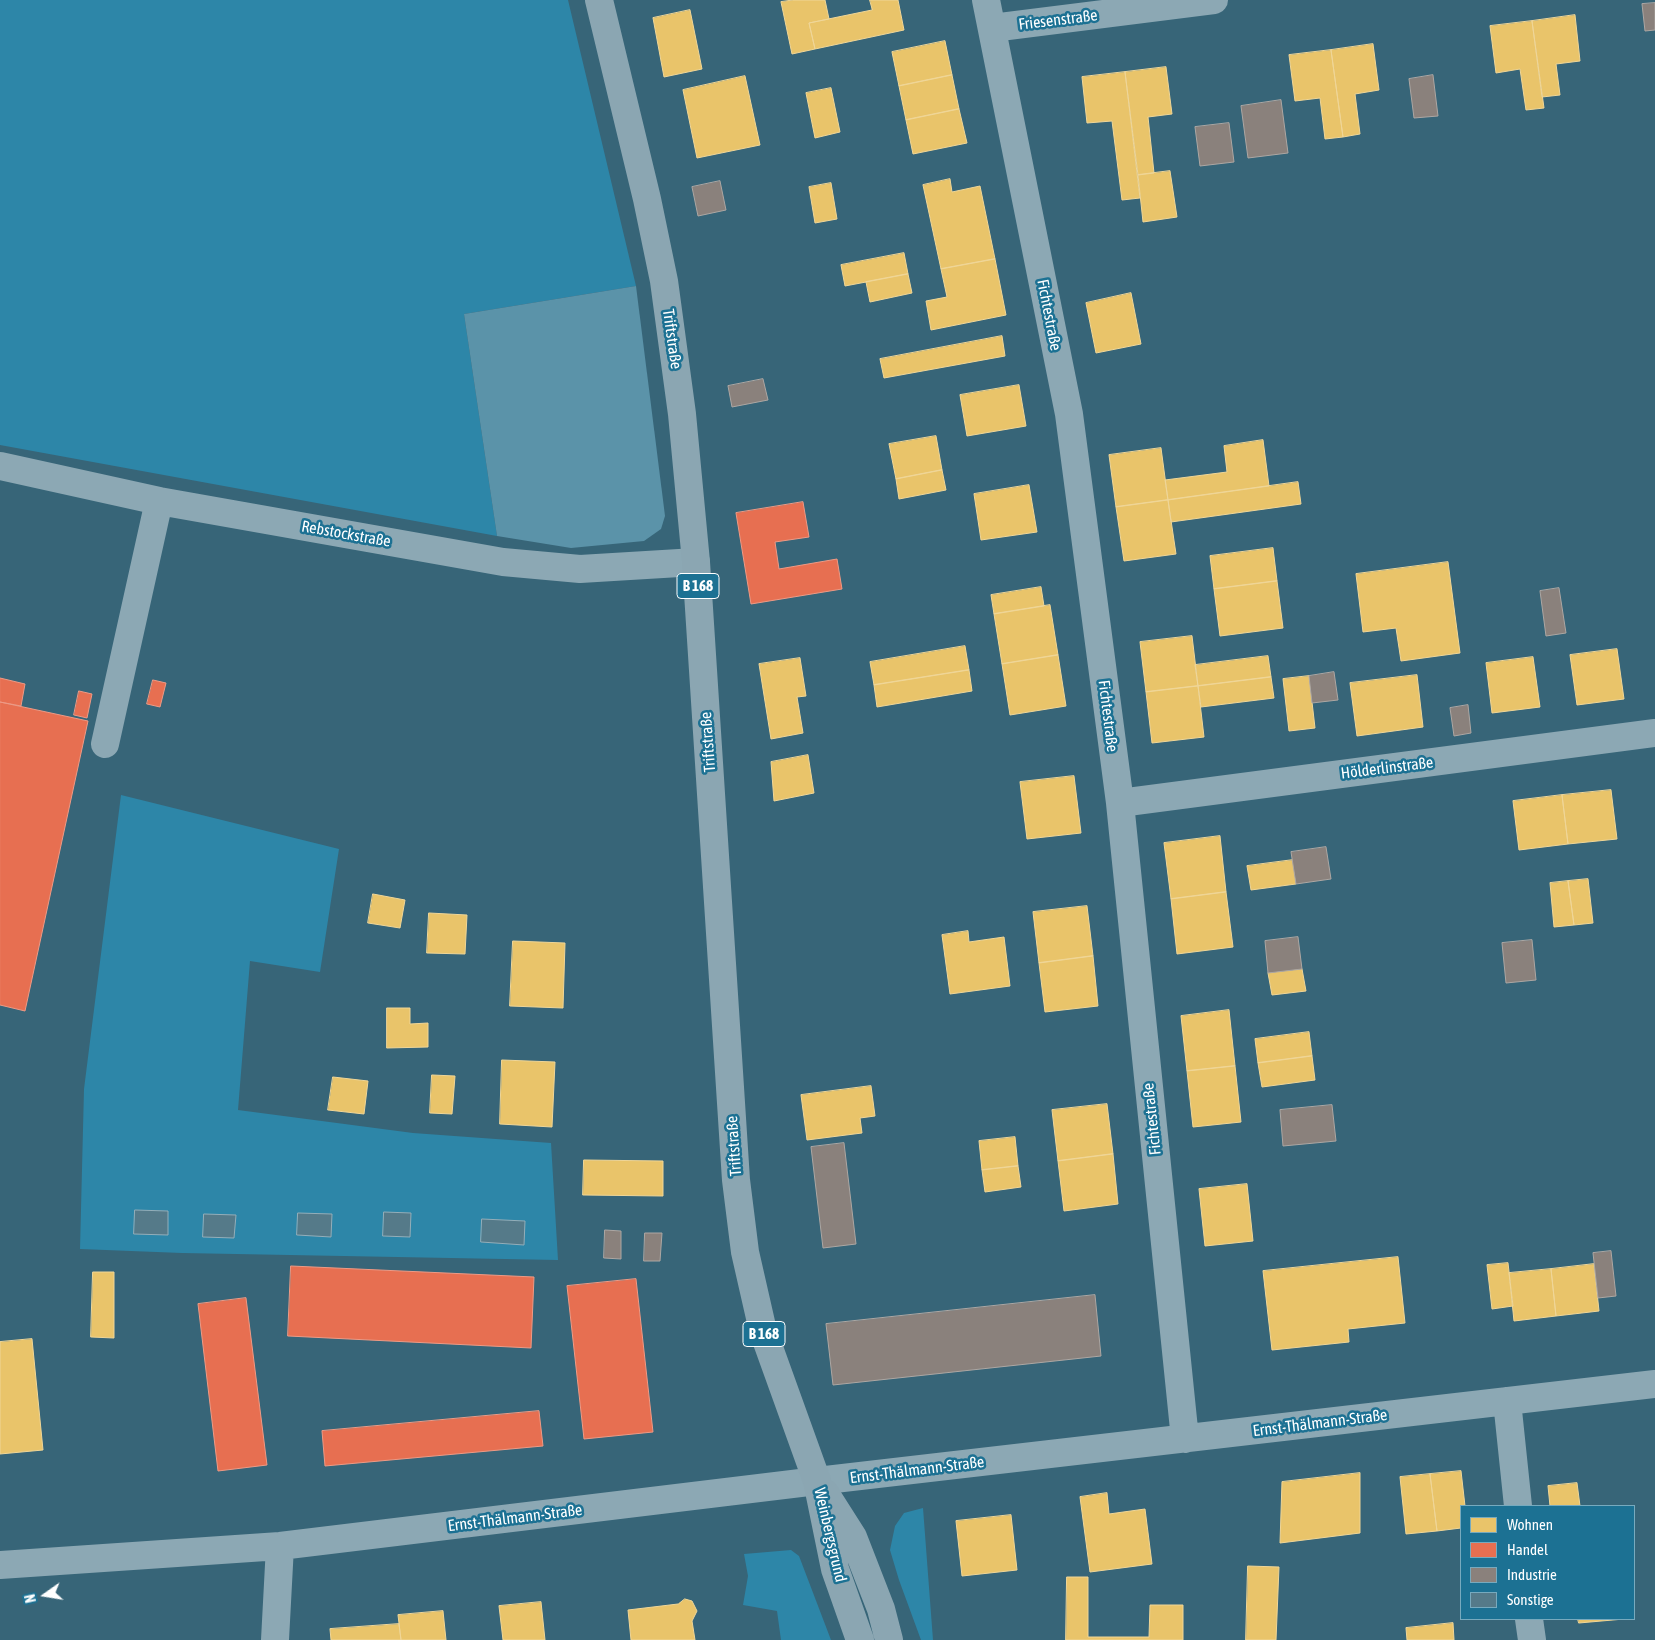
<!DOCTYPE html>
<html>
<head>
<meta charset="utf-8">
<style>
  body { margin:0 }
  #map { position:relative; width:1655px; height:1640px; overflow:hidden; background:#376578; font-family:"Asap Condensed",sans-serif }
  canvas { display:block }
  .legend { position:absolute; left:1460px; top:1505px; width:175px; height:115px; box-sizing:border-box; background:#1c7193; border:1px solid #77aabe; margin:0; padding:6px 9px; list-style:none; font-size:15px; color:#fff }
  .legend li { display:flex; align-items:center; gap:10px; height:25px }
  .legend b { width:25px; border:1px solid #77aabe }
  .north { position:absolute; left:20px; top:1570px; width:50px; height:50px; -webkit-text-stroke:4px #1c7193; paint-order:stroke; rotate:257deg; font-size:14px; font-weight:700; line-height:20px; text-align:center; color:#fff }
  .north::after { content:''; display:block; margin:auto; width:18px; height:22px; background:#fff; clip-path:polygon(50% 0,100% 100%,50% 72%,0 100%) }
</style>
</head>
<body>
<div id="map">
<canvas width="1655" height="1640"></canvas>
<ul class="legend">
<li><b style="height:14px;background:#e9c46a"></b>Wohnen</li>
<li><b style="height:14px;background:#e76f51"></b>Handel</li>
<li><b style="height:14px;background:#8a817c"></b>Industrie</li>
<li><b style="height:14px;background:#557a89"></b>Sonstige</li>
</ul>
<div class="north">N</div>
</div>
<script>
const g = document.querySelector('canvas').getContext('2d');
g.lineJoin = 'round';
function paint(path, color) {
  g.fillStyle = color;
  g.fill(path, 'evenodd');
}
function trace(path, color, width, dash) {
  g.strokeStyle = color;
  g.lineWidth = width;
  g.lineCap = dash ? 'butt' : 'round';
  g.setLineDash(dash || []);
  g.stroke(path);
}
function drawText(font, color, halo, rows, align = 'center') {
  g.font = font + ' "Asap Condensed",sans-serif';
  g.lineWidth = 5;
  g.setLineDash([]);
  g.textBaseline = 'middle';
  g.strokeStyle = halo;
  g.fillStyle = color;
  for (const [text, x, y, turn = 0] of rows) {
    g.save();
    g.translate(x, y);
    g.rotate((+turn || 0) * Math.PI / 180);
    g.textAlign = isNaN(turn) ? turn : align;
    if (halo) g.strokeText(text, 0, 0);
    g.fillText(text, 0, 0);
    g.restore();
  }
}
const green = new Path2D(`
  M 0,0 L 568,0 L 636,286 L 464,314 L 497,536 L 0,445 Z
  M 121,795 L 339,849 L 320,972 L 250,961 L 238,1110 L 413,1133 L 551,1143 L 558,1260 L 182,1253 L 80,1249 L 84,1089 Z
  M 923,1508 L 933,1640 L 921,1640 L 899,1580 L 890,1550 L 895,1526 L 904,1513 Z
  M 791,1550 L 799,1556 L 831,1640 L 781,1640 L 777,1611 L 743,1605 L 748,1576 L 744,1554 Z`);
const water = new Path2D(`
  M 636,286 L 665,516 L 661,529 L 644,541 L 571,548 L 497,536 L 464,314 Z`);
const homes = new Path2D(`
  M 793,0 L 825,0 L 829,19 L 809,23 L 815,49 L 792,54 L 781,2 Z
  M 870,0 L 898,0 L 904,30 L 815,49 L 809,23 L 872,10 Z
  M 690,10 L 702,69 L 664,77 L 653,18 Z
  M 1575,15 L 1580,61 L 1556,64 L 1560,95 L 1542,97 L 1532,21 Z
  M 1532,21 L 1544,108 L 1526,110 L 1520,69 L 1496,73 L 1490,26 Z
  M 945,41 L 952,75 L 899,86 L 892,52 Z
  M 1373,44 L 1379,90 L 1355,94 L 1360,134 L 1343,137 L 1331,50 Z
  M 1331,50 L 1343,137 L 1325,139 L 1320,98 L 1295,101 L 1289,55 Z
  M 1166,67 L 1172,114 L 1148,117 L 1154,173 L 1138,175 L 1125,72 Z
  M 1125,72 L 1140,198 L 1122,200 L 1112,121 L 1087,123 L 1082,77 Z
  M 952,75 L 959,109 L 906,120 L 899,86 Z
  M 745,76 L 760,145 L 697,158 L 683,90 Z
  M 831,88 L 840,132 L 815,138 L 806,93 Z
  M 959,109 L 967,143 L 913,154 L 906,120 Z
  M 1170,171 L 1177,217 L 1143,222 L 1138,175 Z
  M 950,179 L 952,192 L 980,186 L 995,259 L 941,269 L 923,185 Z
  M 831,183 L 837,219 L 815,223 L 809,187 Z
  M 904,253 L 908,274 L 845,286 L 841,265 Z
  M 995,259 L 1006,315 L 931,330 L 926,301 L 947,297 L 941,269 Z
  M 908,274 L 912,293 L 870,302 L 866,282 Z
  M 1131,293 L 1141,344 L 1096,353 L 1086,303 Z
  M 1002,336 L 1005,356 L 884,378 L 880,359 Z
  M 1019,385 L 1026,426 L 967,436 L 960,395 Z
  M 936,436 L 942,470 L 896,479 L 889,444 Z
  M 1263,440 L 1269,486 L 1168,500 L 1165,480 L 1227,472 L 1224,446 Z
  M 1161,448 L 1168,500 L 1116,507 L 1109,455 Z
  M 942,470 L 946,490 L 899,499 L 896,479 Z
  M 1298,482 L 1301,504 L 1171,522 L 1168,500 Z
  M 1029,485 L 1037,532 L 981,540 L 974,494 Z
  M 1168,500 L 1176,554 L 1124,561 L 1116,507 Z
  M 1273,548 L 1277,581 L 1214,589 L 1210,556 Z
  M 1448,562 L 1460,653 L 1401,661 L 1396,628 L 1363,632 L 1356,574 Z
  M 1277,581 L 1283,628 L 1220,636 L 1214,589 Z
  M 1041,587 L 1044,606 L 994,614 L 991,595 Z
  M 1050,605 L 1058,655 L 1002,664 L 994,614 Z
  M 1192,636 L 1198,686 L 1146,692 L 1140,642 Z
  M 965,646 L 969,670 L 874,685 L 870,662 Z
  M 1617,649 L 1624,699 L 1577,705 L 1570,655 Z
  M 1058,655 L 1066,706 L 1010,715 L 1002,664 Z
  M 1268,656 L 1271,677 L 1198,686 L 1195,665 Z
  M 1533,657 L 1540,707 L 1492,713 L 1486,663 Z
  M 800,658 L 806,696 L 797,697 L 803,733 L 771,739 L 759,664 Z
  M 969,670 L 972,691 L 877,707 L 874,685 Z
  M 1417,675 L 1423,727 L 1357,736 L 1350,683 Z
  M 1309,676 L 1315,728 L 1289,731 L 1283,679 Z
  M 1271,677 L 1274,698 L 1201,707 L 1198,686 Z
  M 1198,686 L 1204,737 L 1152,743 L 1146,692 Z
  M 808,755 L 814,793 L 774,801 L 771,762 Z
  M 1074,776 L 1081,833 L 1027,839 L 1020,782 Z
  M 1611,790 L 1617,839 L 1568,844 L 1562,795 Z
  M 1562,795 L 1568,844 L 1519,850 L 1513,801 Z
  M 1220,836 L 1226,892 L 1171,899 L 1164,843 Z
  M 1293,860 L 1296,884 L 1251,890 L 1247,866 Z
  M 1588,879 L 1593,923 L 1574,925 L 1568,881 Z
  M 1568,881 L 1574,925 L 1554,927 L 1550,883 Z
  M 1226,892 L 1233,947 L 1177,954 L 1171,899 Z
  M 373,894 L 405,900 L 400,928 L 368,923 Z
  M 1087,906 L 1093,956 L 1039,963 L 1033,912 Z
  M 429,913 L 467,915 L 465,954 L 427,953 Z
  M 968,931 L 969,942 L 1004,937 L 1010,986 L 950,994 L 942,935 Z
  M 513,941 L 565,943 L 563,1008 L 510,1006 Z
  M 1093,956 L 1098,1006 L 1045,1012 L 1039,963 Z
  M 1302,969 L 1306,991 L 1272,995 L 1268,973 Z
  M 387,1008 L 410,1008 L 410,1024 L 428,1023 L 428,1047 L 387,1048 Z
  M 1229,1010 L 1235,1066 L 1187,1071 L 1181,1016 Z
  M 1309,1032 L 1312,1056 L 1258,1063 L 1255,1039 Z
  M 1312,1056 L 1315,1080 L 1262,1087 L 1258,1063 Z
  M 502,1060 L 555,1062 L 552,1127 L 500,1124 Z
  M 1235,1066 L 1241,1122 L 1193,1127 L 1187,1071 Z
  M 432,1075 L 455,1076 L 452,1114 L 430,1113 Z
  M 333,1077 L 368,1081 L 364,1114 L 328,1110 Z
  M 871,1086 L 875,1116 L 860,1118 L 862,1133 L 807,1140 L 801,1095 Z
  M 1107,1104 L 1113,1154 L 1058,1161 L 1052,1110 Z
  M 1015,1137 L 1018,1166 L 982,1170 L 979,1141 Z
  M 1113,1154 L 1118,1204 L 1064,1211 L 1058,1161 Z
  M 584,1160 L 663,1161 L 663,1196 L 583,1195 Z
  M 1018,1166 L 1021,1187 L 985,1192 L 982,1170 Z
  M 1247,1184 L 1253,1241 L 1205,1246 L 1199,1189 Z
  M 1398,1257 L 1405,1323 L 1348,1329 L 1349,1342 L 1272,1350 L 1263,1271 Z
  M 1508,1263 L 1513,1306 L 1492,1309 L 1487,1265 Z
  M 1594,1264 L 1599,1311 L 1556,1316 L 1551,1269 Z
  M 1551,1269 L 1556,1316 L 1514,1321 L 1509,1273 Z
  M 93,1272 L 114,1272 L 114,1338 L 91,1337 Z
  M 32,1339 L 43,1450 L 0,1454 L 0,1342 Z
  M 1461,1471 L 1465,1506 L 1461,1506 L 1461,1528 L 1437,1531 L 1430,1474 Z
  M 1360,1473 L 1360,1533 L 1280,1543 L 1282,1482 Z
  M 1430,1474 L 1437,1531 L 1406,1534 L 1400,1477 Z
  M 1577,1483 L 1580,1506 L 1550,1506 L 1548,1486 Z
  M 1107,1493 L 1109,1514 L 1145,1509 L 1152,1564 L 1090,1572 L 1080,1497 Z
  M 1011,1515 L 1017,1570 L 962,1576 L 956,1521 Z
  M 1248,1566 L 1279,1567 L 1276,1640 L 1246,1640 Z
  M 1067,1577 L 1088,1577 L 1088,1637 L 1149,1637 L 1150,1605 L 1183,1605 L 1183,1640 L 1066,1640 Z
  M 685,1599 L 692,1601 L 697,1611 L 692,1621 L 695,1640 L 631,1640 L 628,1610 L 678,1604 Z
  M 541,1602 L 545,1640 L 503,1640 L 499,1606 Z
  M 443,1611 L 446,1640 L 401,1640 L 398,1615 Z
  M 1578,1619 L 1624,1619 L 1579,1623 Z
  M 1453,1623 L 1454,1640 L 1407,1640 L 1406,1628 Z
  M 399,1624 L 401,1640 L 331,1640 L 330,1629 Z`);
const shops = new Path2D(`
  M 803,502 L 809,537 L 775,542 L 779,569 L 837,559 L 842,589 L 751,604 L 736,513 Z
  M 0,678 L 25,684 L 21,706 L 0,702 Z
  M 153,680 L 166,683 L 160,707 L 147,704 Z
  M 79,691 L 92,694 L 87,718 L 74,715 Z
  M 0,702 L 88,721 L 25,1011 L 0,1005 Z
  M 291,1266 L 534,1277 L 531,1348 L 288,1336 Z
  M 636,1279 L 653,1432 L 584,1439 L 567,1286 Z
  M 246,1298 L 267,1465 L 218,1471 L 198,1304 Z
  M 539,1411 L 543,1446 L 325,1466 L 322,1431 Z`);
const industry = new Path2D(`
  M 1655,3 L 1655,30 L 1645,31 L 1642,4 Z
  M 1433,75 L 1438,116 L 1414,118 L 1409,79 Z
  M 1281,100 L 1288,153 L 1248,158 L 1241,106 Z
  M 1229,123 L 1234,162 L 1200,166 L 1195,127 Z
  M 720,181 L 726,210 L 698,216 L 692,187 Z
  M 763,379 L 768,400 L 732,407 L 728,386 Z
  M 1559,588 L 1566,633 L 1546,636 L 1540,591 Z
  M 1334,672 L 1338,700 L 1312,703 L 1309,676 Z
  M 1468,705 L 1471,733 L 1454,736 L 1450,708 Z
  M 1326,847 L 1331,879 L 1296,884 L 1291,852 Z
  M 1298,937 L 1302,969 L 1268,973 L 1265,941 Z
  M 1532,940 L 1536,980 L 1506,983 L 1502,943 Z
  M 1332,1105 L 1336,1141 L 1283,1146 L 1280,1110 Z
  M 844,1143 L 856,1244 L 823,1248 L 811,1147 Z
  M 605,1230 L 621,1231 L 621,1259 L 604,1258 Z
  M 645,1233 L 662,1233 L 660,1261 L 644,1261 Z
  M 1611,1251 L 1616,1296 L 1598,1298 L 1593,1253 Z
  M 1095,1295 L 1101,1356 L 833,1385 L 826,1324 Z`);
const building = new Path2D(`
  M 135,1210 L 168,1211 L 168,1235 L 134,1234 Z
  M 384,1212 L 411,1213 L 410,1237 L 383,1236 Z
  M 298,1213 L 332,1214 L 331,1237 L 297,1235 Z
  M 204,1214 L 236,1215 L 234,1238 L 203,1237 Z
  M 482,1219 L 525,1221 L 524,1245 L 481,1242 Z`);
const minor = new Path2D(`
  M 986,0 L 1069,414 L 1120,803 L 1185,1439
  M 992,28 L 1214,0
  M 0,466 L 159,501 L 503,562 L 580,569 L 696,562
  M 105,744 L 159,501
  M 1120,803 L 1655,733
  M 1507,1401 L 1518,1506
  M 0,1565 L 280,1546 L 817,1481 L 1655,1384
  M 1529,1619 L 1532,1640
  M 275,1640 L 280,1546`);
const major = new Path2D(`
  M 599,0 L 647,199 L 664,281 L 682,414 L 696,562 L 736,1180 L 745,1252 L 763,1331 L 817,1481 L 835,1569 L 860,1640
  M 825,1493 L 853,1537 L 881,1609 L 889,1640`);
const shields = [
  [698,586,42],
  [764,1334,42]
];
const shieldNames = [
  ["B 168",698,586],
  ["B 168",764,1334]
];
const streetNames = [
  ["Friesenstraße",1058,20,-7],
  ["Fichtestraße",1049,315,79],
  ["Triftstraße",672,339,82],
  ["Rebstockstraße",346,534,10],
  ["Fichtestraße",1108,716,83],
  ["Triftstraße",708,742,-94],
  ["Hölderlinstraße",1387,768,-7],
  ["Fichtestraße",1152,1119,-96],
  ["Triftstraße",734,1146,-94],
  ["Ernst-Thälmann-Straße",1320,1423,-7],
  ["Ernst-Thälmann-Straße",917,1470,-7],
  ["Ernst-Thälmann-Straße",515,1518,-7],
  ["Weinbergsgrund",830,1535,77]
];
paint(green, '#2d86a8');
paint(water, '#5b93a9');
paint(homes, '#e9c46a');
trace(homes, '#f0d697', 1);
paint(shops, '#e76f51');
trace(shops, '#ee9a85', 1);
paint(industry, '#8a817c');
trace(industry, '#ada7a3', 1);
paint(building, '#557a89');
trace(building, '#94aeb9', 1);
trace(minor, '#8ca8b4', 28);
trace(major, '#8ba6b2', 28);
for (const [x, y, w] of shields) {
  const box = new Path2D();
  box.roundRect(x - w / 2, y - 12.5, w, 25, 4);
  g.fillStyle = '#1c7193';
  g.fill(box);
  trace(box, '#fff', 1);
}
drawText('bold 15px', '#fff', null, shieldNames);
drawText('16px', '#fff', '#1c7193', streetNames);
</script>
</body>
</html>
